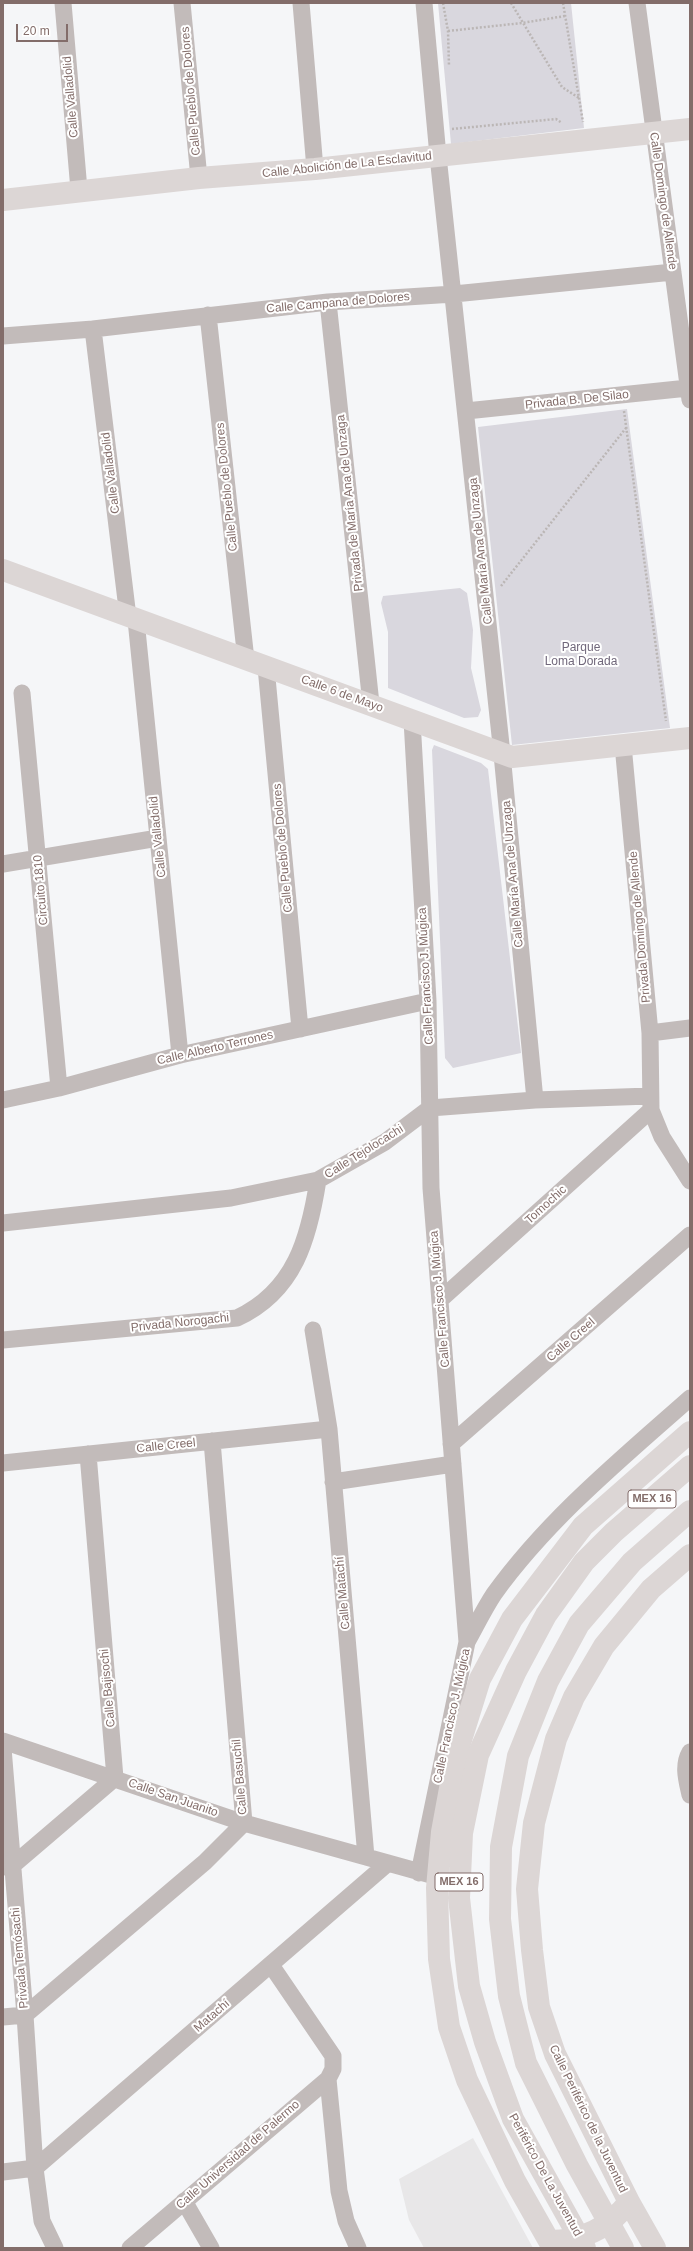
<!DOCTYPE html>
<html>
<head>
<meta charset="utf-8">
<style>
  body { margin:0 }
  #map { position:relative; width:693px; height:2251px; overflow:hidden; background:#f5f6f8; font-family:Arial,sans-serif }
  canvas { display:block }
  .frame { position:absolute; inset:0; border:4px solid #836d6a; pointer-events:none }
  .scale { position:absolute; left:16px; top:24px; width:52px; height:18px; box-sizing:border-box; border:2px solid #836d6a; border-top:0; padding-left:5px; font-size:12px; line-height:14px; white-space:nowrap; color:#836d6a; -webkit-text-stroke:3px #fff; paint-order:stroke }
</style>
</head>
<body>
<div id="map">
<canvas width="693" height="2251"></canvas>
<div class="frame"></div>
<div class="scale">20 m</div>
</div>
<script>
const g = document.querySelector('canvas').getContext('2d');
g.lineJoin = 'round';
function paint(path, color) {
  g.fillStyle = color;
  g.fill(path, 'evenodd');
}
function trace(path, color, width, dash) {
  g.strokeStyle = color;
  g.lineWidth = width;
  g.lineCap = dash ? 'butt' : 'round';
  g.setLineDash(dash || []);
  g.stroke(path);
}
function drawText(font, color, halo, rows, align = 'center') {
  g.font = font + ' Arial,sans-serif';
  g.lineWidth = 4;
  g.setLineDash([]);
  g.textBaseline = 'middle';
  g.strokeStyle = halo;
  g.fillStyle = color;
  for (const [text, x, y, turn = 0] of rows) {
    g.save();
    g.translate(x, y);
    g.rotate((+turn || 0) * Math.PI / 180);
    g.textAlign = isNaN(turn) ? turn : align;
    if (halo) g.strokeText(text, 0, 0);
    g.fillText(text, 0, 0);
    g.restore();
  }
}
const built = new Path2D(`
  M 473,2138 L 533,2248 L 424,2248 L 409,2220 L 399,2179 Z`);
const green = new Path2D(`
  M 438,3 L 571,3 L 584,128 L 451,144 Z
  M 627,409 L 670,728 L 512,745 L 478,427 Z
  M 460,588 L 467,593 L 473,630 L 471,668 L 481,710 L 478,717 L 464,718 L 388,688 L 388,632 L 381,603 L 383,596 Z
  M 434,745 L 481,763 L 488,769 L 521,1053 L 453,1068 L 445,1058 L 432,750 Z`);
const path = new Path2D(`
  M 443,3 L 448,31 L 449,66
  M 511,3 L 562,87 L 579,98
  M 563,3 L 583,122
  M 448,31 L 522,23 L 565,16
  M 452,129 L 556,119 L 562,123
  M 624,411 L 666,721
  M 501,586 L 626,428`);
const street = new Path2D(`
  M 63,3 L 79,190
  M 182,3 L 199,178
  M 301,3 L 315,169
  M 424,3 L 438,156 L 502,754 L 535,1100
  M 637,3 L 690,400
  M 328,302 L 371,704
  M 208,315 L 246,660
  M 93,329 L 128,617
  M 3,336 L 93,329 L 328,302 L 454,294 L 673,272
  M 466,411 L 688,388
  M 136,620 L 180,1055
  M 266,667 L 300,1029
  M 22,693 L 59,1088
  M 412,720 L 428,1001 L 431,1188 L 467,1642 L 419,1873
  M 623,745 L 650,1033 L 651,1110 L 662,1137 L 690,1181
  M 3,864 L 158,838
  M 650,1033 L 690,1028
  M 3,1100 L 59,1088 L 180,1055 L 428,1001
  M 3,1223 L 231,1198 L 318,1180 L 385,1142 L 430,1108 L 535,1100 L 650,1096
  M 440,1300 L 651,1110
  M 313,1330 L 329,1429 L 366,1857
  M 3,1340 L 237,1318 C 295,1291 309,1238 318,1180
  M 451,1444 L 690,1235
  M 3,1463 L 329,1429
  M 333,1482 L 453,1464
  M 467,1642 C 476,1626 484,1609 494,1594 C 548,1519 621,1459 690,1398
  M 3,1741 L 244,1823 L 431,1875
  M 3,1748 L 25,2015 L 35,2168 L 42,2221 L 55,2248
  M 690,1752 C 682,1766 687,1781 690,1795
  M 5,1867 L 12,1866 L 115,1778 L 88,1454
  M 3,2017 L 25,2015 L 205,1862 L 244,1823 L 212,1441
  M 328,2079 L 339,2191 L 346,2221 L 358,2248
  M 35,2168 L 388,1863
  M 3,2172 L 35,2168
  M 184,2201 L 211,2248
  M 130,2248 L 328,2079 L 333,2069 L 333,2056 L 271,1965`);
const secondary = new Path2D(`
  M 3,200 L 199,178 L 315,169 L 690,129
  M 3,570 L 512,757 L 690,738
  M 549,2241 C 582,2241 609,2228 629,2202
  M 553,2248 L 515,2181 L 467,2080 L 449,2027 L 439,1959 L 437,1888 L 442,1832 L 456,1756 L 480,1679 L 512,1619 L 583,1526 L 690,1432
  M 655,2248 L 629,2202 L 555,2054 L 539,2007 L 532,1950 L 527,1889 L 534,1823 L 556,1739 L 574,1697 L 604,1646 L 651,1589 L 690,1555`);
const highway = new Path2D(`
  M 585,2248 L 513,2119 L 485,2042 L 469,1986 L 459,1898 L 462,1833 L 478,1755 L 516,1671 L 546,1615 L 584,1562 L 614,1532 L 690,1466
  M 623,2248 L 577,2165 L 526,2063 L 509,1996 L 500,1919 L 501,1847 L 518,1756 L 548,1681 L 579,1624 L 632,1562 L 690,1511`);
const shields = [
  [652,1499,48],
  [459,1882,48]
];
const shieldNames = [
  ["MEX 16",652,1499],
  ["MEX 16",459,1882]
];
const streetNames = [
  ["Calle Pueblo de Dolores",191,91,-95],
  ["Calle Valladolid",71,97,-95],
  ["Calle Abolición de La Esclavitud",347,165,-6],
  ["Calle Domingo de Allende",663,201,82],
  ["Calle Campana de Dolores",338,303,-5],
  ["Privada B. De Silao",577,400,-6],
  ["Calle Valladolid",111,473,-97],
  ["Calle Pueblo de Dolores",227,487,-96],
  ["Privada de María Ana de Unzaga",350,503,-96],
  ["Calle María Ana de Unzaga",481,551,-96],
  ["Calle 6 de Mayo",342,694,20],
  ["Calle Valladolid",158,837,-96],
  ["Calle Pueblo de Dolores",283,848,-95],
  ["Calle María Ana de Unzaga",513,874,-95],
  ["Circuito 1810",41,890,-95],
  ["Privada Domingo de Allende",640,927,-95],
  ["Calle Francisco J. Múgica",426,976,-93],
  ["Calle Alberto Terrones",215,1048,-13],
  ["Calle Tejolocachi",364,1152,-32],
  ["Tomochic",546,1205,-42],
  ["Calle Francisco J. Múgica",440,1299,-95],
  ["Privada Norogachi",180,1323,-6],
  ["Calle Creel",571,1340,-41],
  ["Calle Creel",166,1446,-6],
  ["Calle Matachí",343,1593,-95],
  ["Calle Bajisochi",108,1688,-95],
  ["Calle Francisco J. Múgica",452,1716,-78],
  ["Calle Basuchil",240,1777,-95],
  ["Calle San Juanito",173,1798,19],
  ["Privada Temósachi",20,1958,-95],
  ["Matachí",212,2016,-41],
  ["Calle Periférico de la Juventud",588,2119,64],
  ["Calle Universidad de Palermo",238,2155,-41],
  ["Periférico De La Juventud",545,2175,61]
];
const parkNames = [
  ["Parque",581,648],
  ["Loma Dorada",581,662]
];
paint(built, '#e8e7e8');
paint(green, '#d9d7de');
trace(path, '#bbb6b5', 2.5, [2, 2]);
trace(street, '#c2bbba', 17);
trace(secondary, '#dcd6d5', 22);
trace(highway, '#dcd6d5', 22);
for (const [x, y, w] of shields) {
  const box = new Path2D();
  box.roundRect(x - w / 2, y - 9, w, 18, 3);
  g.fillStyle = '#fff';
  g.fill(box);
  trace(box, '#836d6a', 1);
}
drawText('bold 11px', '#836d6a', null, shieldNames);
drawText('12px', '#836d6a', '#fff', streetNames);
drawText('12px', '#71687b', '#fff', parkNames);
</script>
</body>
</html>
